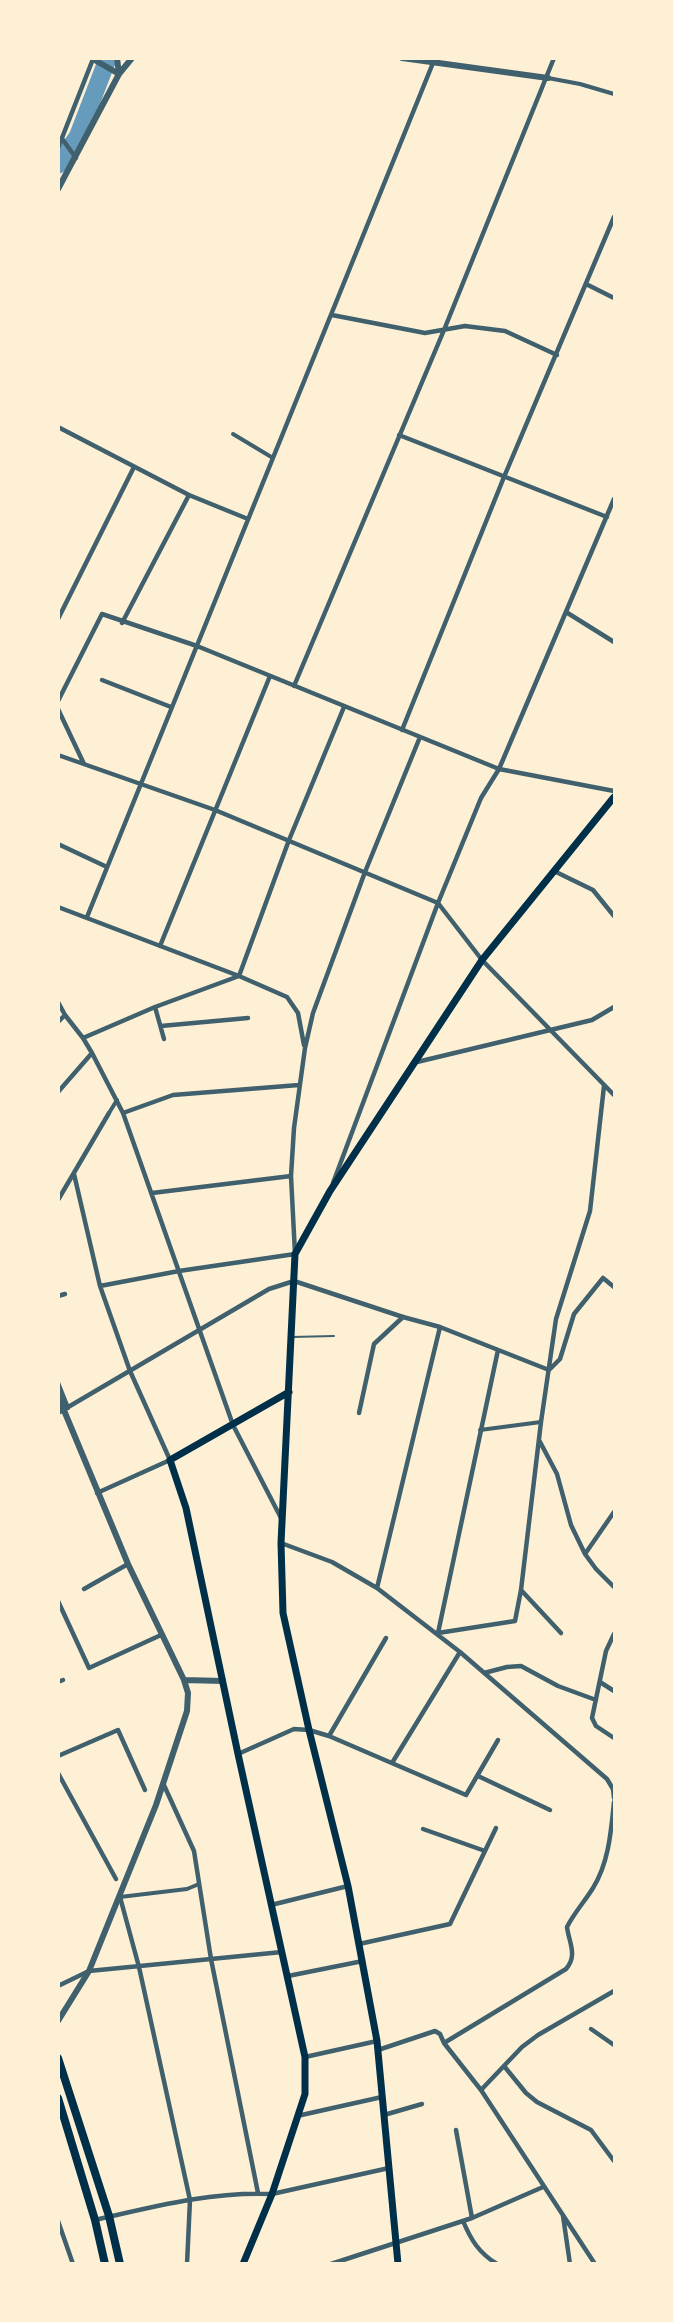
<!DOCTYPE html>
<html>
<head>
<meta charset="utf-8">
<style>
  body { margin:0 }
  #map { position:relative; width:673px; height:2322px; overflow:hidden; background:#fdf0d5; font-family:"IBM Plex Sans",sans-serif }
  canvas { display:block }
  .frame { position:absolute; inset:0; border:60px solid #fdf0d5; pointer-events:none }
</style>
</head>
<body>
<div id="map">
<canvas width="673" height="2322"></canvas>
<div class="frame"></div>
</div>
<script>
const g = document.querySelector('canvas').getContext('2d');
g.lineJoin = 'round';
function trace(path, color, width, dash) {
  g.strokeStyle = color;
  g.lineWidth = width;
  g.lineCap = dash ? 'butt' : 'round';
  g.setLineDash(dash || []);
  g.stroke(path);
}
const river = new Path2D(`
  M 58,165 L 78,136 L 108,58`);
const service = new Path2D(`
  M 292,1337 L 334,1336`);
const pedestrian = new Path2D(`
  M 548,78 L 580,84 L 614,94
  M 233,434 L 273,458
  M 109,1113 L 117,1100
  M 480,1430 L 541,1422
  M 120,1897 L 187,1889 L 199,1884`);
const minor = new Path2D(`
  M 63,140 L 76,158
  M 58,148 L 93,59
  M 586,284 L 614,298
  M 332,315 L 425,333 L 465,326 L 505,331 L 557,355
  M 58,427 L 189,495 L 248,519
  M 399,435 L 607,517
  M 566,612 L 614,642
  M 58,619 L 134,467
  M 122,623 L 189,495
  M 102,680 L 171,707
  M 294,686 L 444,330 L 554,58
  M 58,701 L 102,614 L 197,646 L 499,769 L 614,791
  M 58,709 L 84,764
  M 402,730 L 504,477 L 614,217
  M 58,755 L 215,810 L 438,903 L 482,960 L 614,1095
  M 58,844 L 107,867
  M 554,871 L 593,890 L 614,916
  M 58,907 L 239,976 L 287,997 L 298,1013 L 304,1045
  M 87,917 L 435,58
  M 160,946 L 270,676
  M 58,1002 L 65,1015 L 83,1038 L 92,1053 L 123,1113 L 233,1425 L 281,1518
  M 155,1007 L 164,1039
  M 58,1022 L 65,1015
  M 161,1026 L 248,1018
  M 83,1038 L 155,1007 L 239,976 L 289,840 L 344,707
  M 417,1062 L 592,1020 L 614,1007
  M 58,1092 L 92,1053
  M 123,1113 L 173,1095 L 299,1085
  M 74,1174 L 100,1286 L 130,1371 L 170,1460 L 97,1493
  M 333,1183 L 438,903 L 481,798 L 499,769 L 614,499
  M 152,1193 L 291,1176
  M 58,1200 L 109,1113
  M 100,1286 L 179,1271 L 295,1254 L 291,1176 L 294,1128 L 305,1048 L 313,1013 L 365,872 L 420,737
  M 58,1296 L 65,1294
  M 498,1350 L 438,1633 L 515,1621 L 521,1590 L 541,1422 L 556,1319 L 590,1211 L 604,1086
  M 58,1383 L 68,1408
  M 58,1413 L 269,1289 L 294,1281 L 403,1317 L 440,1327 L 549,1370 L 560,1359 L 574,1314 L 603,1278 L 614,1287
  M 359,1413 L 374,1344 L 403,1317
  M 539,1440 L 557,1474 L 571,1525 L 585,1554 L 596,1569 L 614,1587
  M 281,1543 L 332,1562 L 377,1588 L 460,1652 L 607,1779 L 613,1789 L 614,1798
  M 585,1554 L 614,1512
  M 377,1588 L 440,1327
  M 84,1589 L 128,1564
  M 521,1590 L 561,1633
  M 58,1601 L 89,1668 L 161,1635
  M 614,1634 L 606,1651 L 592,1718 L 596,1726 L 614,1738
  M 484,1673 L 507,1667 L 521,1666 L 558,1686 L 596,1700
  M 58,1682 L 63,1680
  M 600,1682 L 614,1691
  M 329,1736 L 386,1638
  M 238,1754 L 294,1729 L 309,1730 L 329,1736 L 466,1795 L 498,1740
  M 58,1756 L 118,1730 L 145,1790
  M 392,1763 L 460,1652
  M 58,1773 L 116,1879
  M 478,1776 L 550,1810
  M 163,1783 L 194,1851 L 211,1959 L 258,2193
  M 423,1829 L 485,1851
  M 120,1897 L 139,1967 L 190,2200 L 187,2264
  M 271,1905 L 348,1886
  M 359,1944 L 450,1924 L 496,1828
  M 288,1976 L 363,1961
  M 58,1986 L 89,1971 L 282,1952
  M 591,2029 L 614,2045
  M 444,2043 L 566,1969 C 578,1955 569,1943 567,1927 C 574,1913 585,1901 593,1888 C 609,1862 611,1831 614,1802
  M 378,2050 L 435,2031 L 440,2034 L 444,2043 L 481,2090 L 595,2264
  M 305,2057 L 377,2041
  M 504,2066 L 526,2093 L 537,2102 L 591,2130 L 614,2161
  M 481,2090 L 522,2047 L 538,2035 L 614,1991
  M 384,2115 L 422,2104
  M 297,2116 L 382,2097
  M 456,2130 L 472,2218
  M 563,2216 L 570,2264
  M 95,2220 C 152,2207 213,2191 272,2194 L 389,2168
  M 58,2221 L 73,2264
  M 463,2221 C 471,2240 479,2253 497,2264
  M 331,2264 L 472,2218 L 543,2187`);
const tertiary = new Path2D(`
  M 402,58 L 548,78
  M 93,59 L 119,74 L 132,58
  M 58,189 L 119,74 L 117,58
  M 58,1396 L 128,1564 L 184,1680
  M 58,2021 L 89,1971 L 156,1805 L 187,1711 L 188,1693 L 184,1680 L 223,1681`);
const secondary = new Path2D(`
  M 243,2264 L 272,2194 L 305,2094 L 305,2057 L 238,1754 L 186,1508 L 170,1460 L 289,1392
  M 398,2264 L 377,2041 L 348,1886 L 309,1730 L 283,1613 L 281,1543 L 295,1254 L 330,1191 L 482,960 L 614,797`);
const primary = new Path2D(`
  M 58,2058 L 109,2216 L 120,2264
  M 58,2098 L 95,2220 L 105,2264`);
trace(river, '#669bbc', 18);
trace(service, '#3f606c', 2);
trace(pedestrian, '#3f606c', 4);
trace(minor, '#3f606c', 4.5);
trace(tertiary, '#3f606c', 6);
trace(secondary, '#003049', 7);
trace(primary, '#003049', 8);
</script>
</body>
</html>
